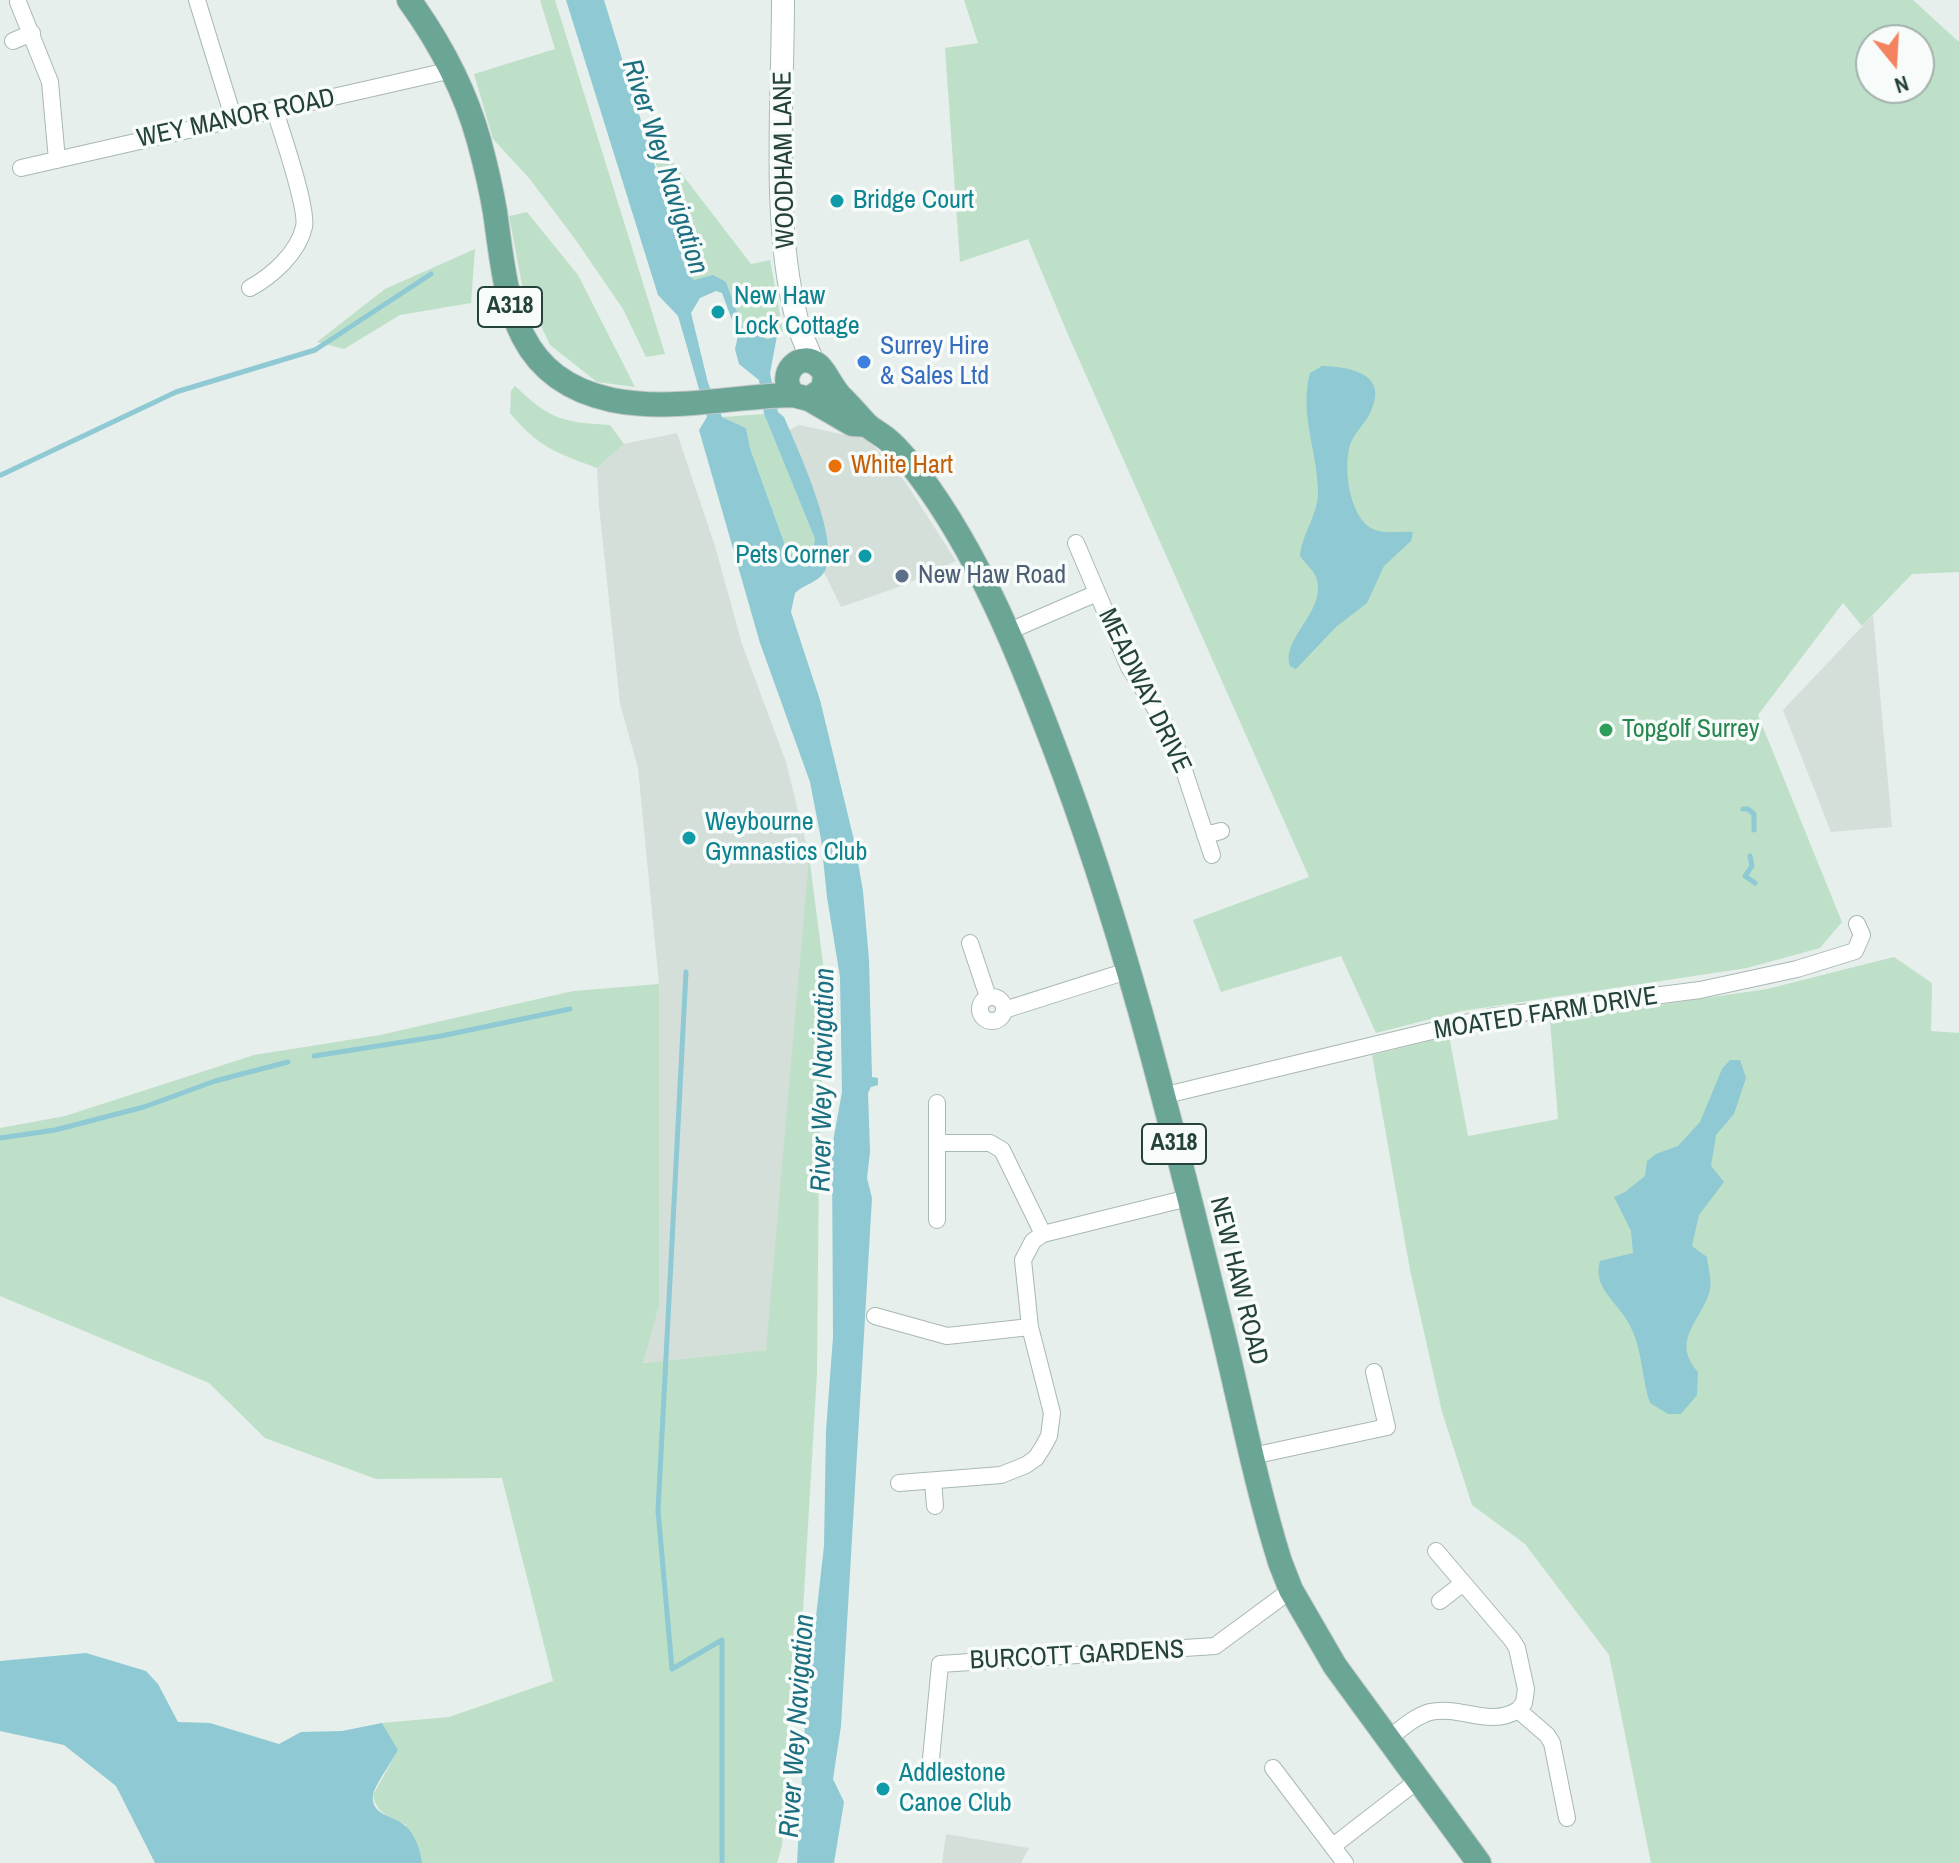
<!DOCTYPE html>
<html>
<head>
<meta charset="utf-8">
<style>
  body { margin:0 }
  #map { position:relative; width:1959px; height:1863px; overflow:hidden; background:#e6efeb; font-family:"Archivo Narrow",sans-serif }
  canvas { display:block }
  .north { position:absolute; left:1855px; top:24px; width:80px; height:80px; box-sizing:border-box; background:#f7fbf9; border:2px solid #a3b1ad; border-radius:50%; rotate:162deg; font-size:22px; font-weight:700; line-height:32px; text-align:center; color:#24423a }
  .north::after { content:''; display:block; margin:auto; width:28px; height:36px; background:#f4845f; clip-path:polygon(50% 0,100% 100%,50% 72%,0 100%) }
</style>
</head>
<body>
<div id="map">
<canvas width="1959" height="1863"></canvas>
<div class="north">N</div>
</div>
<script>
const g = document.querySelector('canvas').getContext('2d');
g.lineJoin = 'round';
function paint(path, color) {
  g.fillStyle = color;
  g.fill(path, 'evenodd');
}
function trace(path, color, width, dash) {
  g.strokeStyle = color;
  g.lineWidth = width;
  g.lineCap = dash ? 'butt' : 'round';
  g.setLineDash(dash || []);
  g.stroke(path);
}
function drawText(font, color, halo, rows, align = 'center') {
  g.font = font + ' "Archivo Narrow",sans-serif';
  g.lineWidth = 7;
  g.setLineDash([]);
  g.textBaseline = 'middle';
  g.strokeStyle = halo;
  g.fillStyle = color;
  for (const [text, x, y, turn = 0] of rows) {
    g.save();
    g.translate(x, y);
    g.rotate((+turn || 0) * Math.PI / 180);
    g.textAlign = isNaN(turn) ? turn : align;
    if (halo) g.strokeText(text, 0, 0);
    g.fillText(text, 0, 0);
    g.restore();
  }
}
const built = new Path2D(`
  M 799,425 L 869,440 L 906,483 L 956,561 L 899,587 L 841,607 L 824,572 L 828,559 L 789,430 Z
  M 677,433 L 715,546 L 742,644 L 786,762 L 809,855 L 767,1350 L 642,1363 L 659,1306 L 659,984 L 638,768 L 620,704 L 599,506 L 597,468 L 624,444 Z
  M 1873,615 L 1892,827 L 1831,832 L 1783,710 Z
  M 946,1834 L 1029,1848 L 1021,1863 L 942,1863 Z`);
const green = new Path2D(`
  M 540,0 L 555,0 L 665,354 L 646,357 L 623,309 L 575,239 L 529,178 L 493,139 L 474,74 L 555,49 Z
  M 964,0 L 1913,0 L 1959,42 L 1959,572 L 1912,574 L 1862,626 L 1843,603 L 1758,715 L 1842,922 L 1820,948 L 1747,968 L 1462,1011 L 1376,1033 L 1341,956 L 1221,992 L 1193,920 L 1309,877 L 1069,337 L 1028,239 L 960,262 L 945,48 L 978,43 ZM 1871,40 L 1919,40 L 1919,88 L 1871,88 Z
  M 645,126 L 751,264 L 770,260 L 783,331 C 771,341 760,337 746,336 L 726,282 L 694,280 L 688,274 Z
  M 527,212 L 578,275 L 635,387 L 597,382 L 550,345 L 522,285 L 509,216 Z
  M 475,249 L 471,303 L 400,315 L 344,349 L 317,342 L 385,289 Z
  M 515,386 C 551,420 562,422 610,425 L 624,444 L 597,468 C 557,453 538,447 510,413 L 511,391 Z
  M 764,414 L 815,539 L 813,550 L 802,557 L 793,556 L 785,545 L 750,448 L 746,428 L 722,417 Z
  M 809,855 L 825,979 L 819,1161 L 817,1373 L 801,1645 L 789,1703 L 782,1846 L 777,1863 L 417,1863 L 406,1825 C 389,1817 377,1814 373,1795 L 398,1750 L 382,1723 L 449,1717 L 553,1681 L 502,1478 L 376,1479 L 265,1438 L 209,1383 L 0,1296 L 0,1128 L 65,1116 L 254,1055 L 380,1035 L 573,991 L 659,984 L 659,1306 L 643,1363 L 766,1350 Z
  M 1894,957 L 1932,983 L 1931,1031 L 1959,1033 L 1959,1863 L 1651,1863 L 1609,1655 L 1525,1544 L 1472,1505 L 1442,1412 L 1410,1270 L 1372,1055 L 1449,1036 L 1468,1136 L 1558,1119 L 1550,1021 L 1767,989 Z`);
const water = new Path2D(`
  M 566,0 L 604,0 L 688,274 L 694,280 L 713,275 L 726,282 L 746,336 L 757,334 L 767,339 L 777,336 L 770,373 L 778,412 L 784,417 C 797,448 841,541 825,571 C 818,583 804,584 795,593 L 791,612 L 820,700 L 854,840 L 863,891 L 869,960 L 872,1077 L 878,1078 L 878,1085 L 871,1087 L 868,1093 L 870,1152 L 867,1178 L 872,1198 L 841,1726 L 833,1779 L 844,1802 L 834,1863 L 797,1863 L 806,1705 L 824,1546 L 826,1430 L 833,1337 L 832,1147 L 842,1092 L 840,977 L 827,897 L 821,839 L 810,782 L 760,643 L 699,430 L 707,417 L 681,326 L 678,316 L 658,295 ZM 716,291 L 722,293 L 738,336 L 735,349 L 739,364 L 759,380 L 764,414 L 815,539 L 813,550 L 802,557 L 793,556 L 785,545 L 750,448 L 746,428 L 722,417 L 708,383 L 691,313 L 700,298 Z
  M 1322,366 C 1351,367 1390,374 1370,413 C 1364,425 1354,433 1350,445 C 1343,468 1349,520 1375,530 C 1386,534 1401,531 1413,532 L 1411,541 L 1384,566 L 1367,603 L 1336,627 L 1296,669 L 1290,666 C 1281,637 1328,611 1316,577 C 1313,570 1304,562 1300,556 C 1302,533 1319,514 1318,490 C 1317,450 1299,413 1310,373 Z
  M 1730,1060 L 1740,1060 L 1746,1078 L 1734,1114 L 1716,1135 L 1711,1166 L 1724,1182 L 1699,1215 L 1692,1246 L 1707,1257 C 1708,1267 1712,1280 1710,1290 C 1701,1322 1670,1340 1698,1372 L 1697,1395 L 1681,1414 L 1668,1414 L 1650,1403 C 1641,1376 1643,1348 1628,1322 C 1617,1302 1592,1287 1600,1261 L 1633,1253 L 1631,1231 L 1614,1197 L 1625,1192 L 1645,1176 L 1647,1161 L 1656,1154 L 1678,1146 L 1700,1122 L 1722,1069 Z
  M 86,1653 L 146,1671 L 158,1684 L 178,1722 L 210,1723 L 279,1744 L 301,1732 L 342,1731 L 382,1723 L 398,1750 C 392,1761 375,1785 373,1795 C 370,1814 392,1816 403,1824 C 414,1831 421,1851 422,1863 L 155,1863 L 116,1786 L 64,1745 L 0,1731 L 0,1661 Z`);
const stream = new Path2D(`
  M 1,475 L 176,392 L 315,350 L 431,274
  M 1743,809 L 1748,809 L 1754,814 L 1754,830
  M 1750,856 L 1752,866 L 1745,876 L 1755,883
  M 686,972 L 658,1511 L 672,1669 L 722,1640 L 722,1863
  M 314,1056 L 441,1036 L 570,1009
  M 0,1138 L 55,1130 L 144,1107 L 215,1081 L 288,1062`);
const street = new Path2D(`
  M 197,0 L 234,120
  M 18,2 L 50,82 L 57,160
  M 13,41 L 32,33
  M 21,168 L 452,70
  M 250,288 C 272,276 298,253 304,227 C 308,209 282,133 275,111
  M 1076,543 L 1129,667 L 1162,719 L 1177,749 L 1212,855
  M 1007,632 L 1097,593
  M 1205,835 L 1221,831
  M 970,943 L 988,997
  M980 1009a12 12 0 1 1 24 0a12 12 0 1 1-24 0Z
  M 1004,1010 L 1130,970
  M 1162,1096 L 1490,1017 L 1700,990 L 1797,969 L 1855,951 L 1862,935 L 1857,924
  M 938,1143 L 990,1143 L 1002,1150 L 1043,1234
  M 937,1220 L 937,1103
  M 875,1316 L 947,1336 L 1030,1327
  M 1252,1456 L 1387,1427 L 1374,1372
  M 933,1481 L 935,1506
  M 899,1483 L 1001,1475 L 1026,1465 L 1036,1458 L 1043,1447 L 1049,1436 L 1052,1413 L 1030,1327 L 1023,1260 L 1033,1241 L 1043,1234 L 1188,1198
  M 1440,1601 L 1462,1584
  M 1518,1710 L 1547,1735 L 1552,1743 L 1567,1818
  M 1387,1740 C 1400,1730 1413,1717 1430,1712 C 1461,1705 1489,1728 1518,1710 L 1524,1703 L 1526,1689 L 1517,1648 L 1512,1640 L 1436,1551
  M 931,1759 L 940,1664 L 1215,1646 L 1291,1590
  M 1273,1768 L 1345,1863
  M 1333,1846 L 1417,1781`);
const secondary = new Path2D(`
  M 783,0 C 783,98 772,222 796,316 C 799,332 807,347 813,362`);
const primary = new Path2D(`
  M 409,0 C 440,43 465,90 479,141 C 485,163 491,188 495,212 C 507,296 510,378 612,400 C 673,412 733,396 793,395
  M 825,377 L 823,389 L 809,399 L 793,395 C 776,374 800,349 819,366 C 827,374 833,390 843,399 C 851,407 858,415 866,424 C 872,430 881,434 888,440 C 900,450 910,463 920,476 C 979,555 1018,652 1053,744 C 1126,934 1173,1132 1222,1329 C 1241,1407 1256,1485 1280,1562 L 1291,1590 L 1335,1666 L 1479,1863
  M 809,399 L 852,424 L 867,425`);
const markers = [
  [837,201,8,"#0f9aa8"],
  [718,312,8,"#0f9aa8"],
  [864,362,8,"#3f7fe0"],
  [835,466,8,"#e8710a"],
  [865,556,8,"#0f9aa8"],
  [902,576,8,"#5c6f8a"],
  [1606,730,8,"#2e9e5b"],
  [689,838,8,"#0f9aa8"],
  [883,1789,8,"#0f9aa8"]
];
const shields = [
  [510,307,64],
  [1174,1144,64]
];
const shieldNames = [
  ["A318",510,307],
  ["A318",1174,1144]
];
const streetNames = [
  ["WEY MANOR ROAD",236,119,-12],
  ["WOODHAM LANE",785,160,-91],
  ["MEADWAY DRIVE",1144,691,64],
  ["MOATED FARM DRIVE",1546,1014,-9],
  ["NEW HAW ROAD",1238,1281,76],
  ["BURCOTT GARDENS",1077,1656,-3]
];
const cultureNames = [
  ["Bridge Court",853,201],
  ["New Haw",734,297],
  ["Lock Cottage",734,327],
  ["Pets Corner",849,556,"right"],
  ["Weybourne",705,823],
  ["Gymnastics Club",705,853],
  ["Addlestone",899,1774],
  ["Canoe Club",899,1804]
];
const shopNames = [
  ["Surrey Hire",880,347],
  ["& Sales Ltd",880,377]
];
const foodNames = [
  ["White Hart",851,466]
];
const serviceNames = [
  ["New Haw Road",918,576]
];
const leisureNames = [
  ["Topgolf Surrey",1622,730]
];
const waterNames = [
  ["River Wey Navigation",664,167,72],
  ["River Wey Navigation",824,1080,-89],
  ["River Wey Navigation",798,1726,-86]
];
paint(built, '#d4dfda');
paint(green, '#bfe0c8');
paint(water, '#8ec9d4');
trace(stream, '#8ec9d4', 5);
trace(street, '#a8b8b2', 18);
trace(secondary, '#a4bbb3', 24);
trace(primary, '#c2cac8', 26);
trace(street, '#fff', 16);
trace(secondary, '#fff', 22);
trace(primary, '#6aa596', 24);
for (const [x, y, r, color] of markers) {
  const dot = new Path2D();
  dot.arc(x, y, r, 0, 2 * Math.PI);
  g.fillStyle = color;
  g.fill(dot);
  trace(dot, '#f7fbf9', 3);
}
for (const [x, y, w] of shields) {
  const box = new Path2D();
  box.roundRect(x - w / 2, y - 20, w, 40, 6);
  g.fillStyle = '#f7fbf9';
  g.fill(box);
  trace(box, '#24423a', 2);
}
drawText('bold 24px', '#24423a', null, shieldNames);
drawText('26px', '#24423a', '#f7fbf9', streetNames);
drawText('26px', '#0d838f', '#f7fbf9', cultureNames, 'left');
drawText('26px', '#366cbe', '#f7fbf9', shopNames, 'left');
drawText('26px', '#c56008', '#f7fbf9', foodNames, 'left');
drawText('26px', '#4e5e75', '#f7fbf9', serviceNames, 'left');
drawText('26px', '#27864d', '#f7fbf9', leisureNames, 'left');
drawText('italic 28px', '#1c6f80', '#f7fbf9', waterNames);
</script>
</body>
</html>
